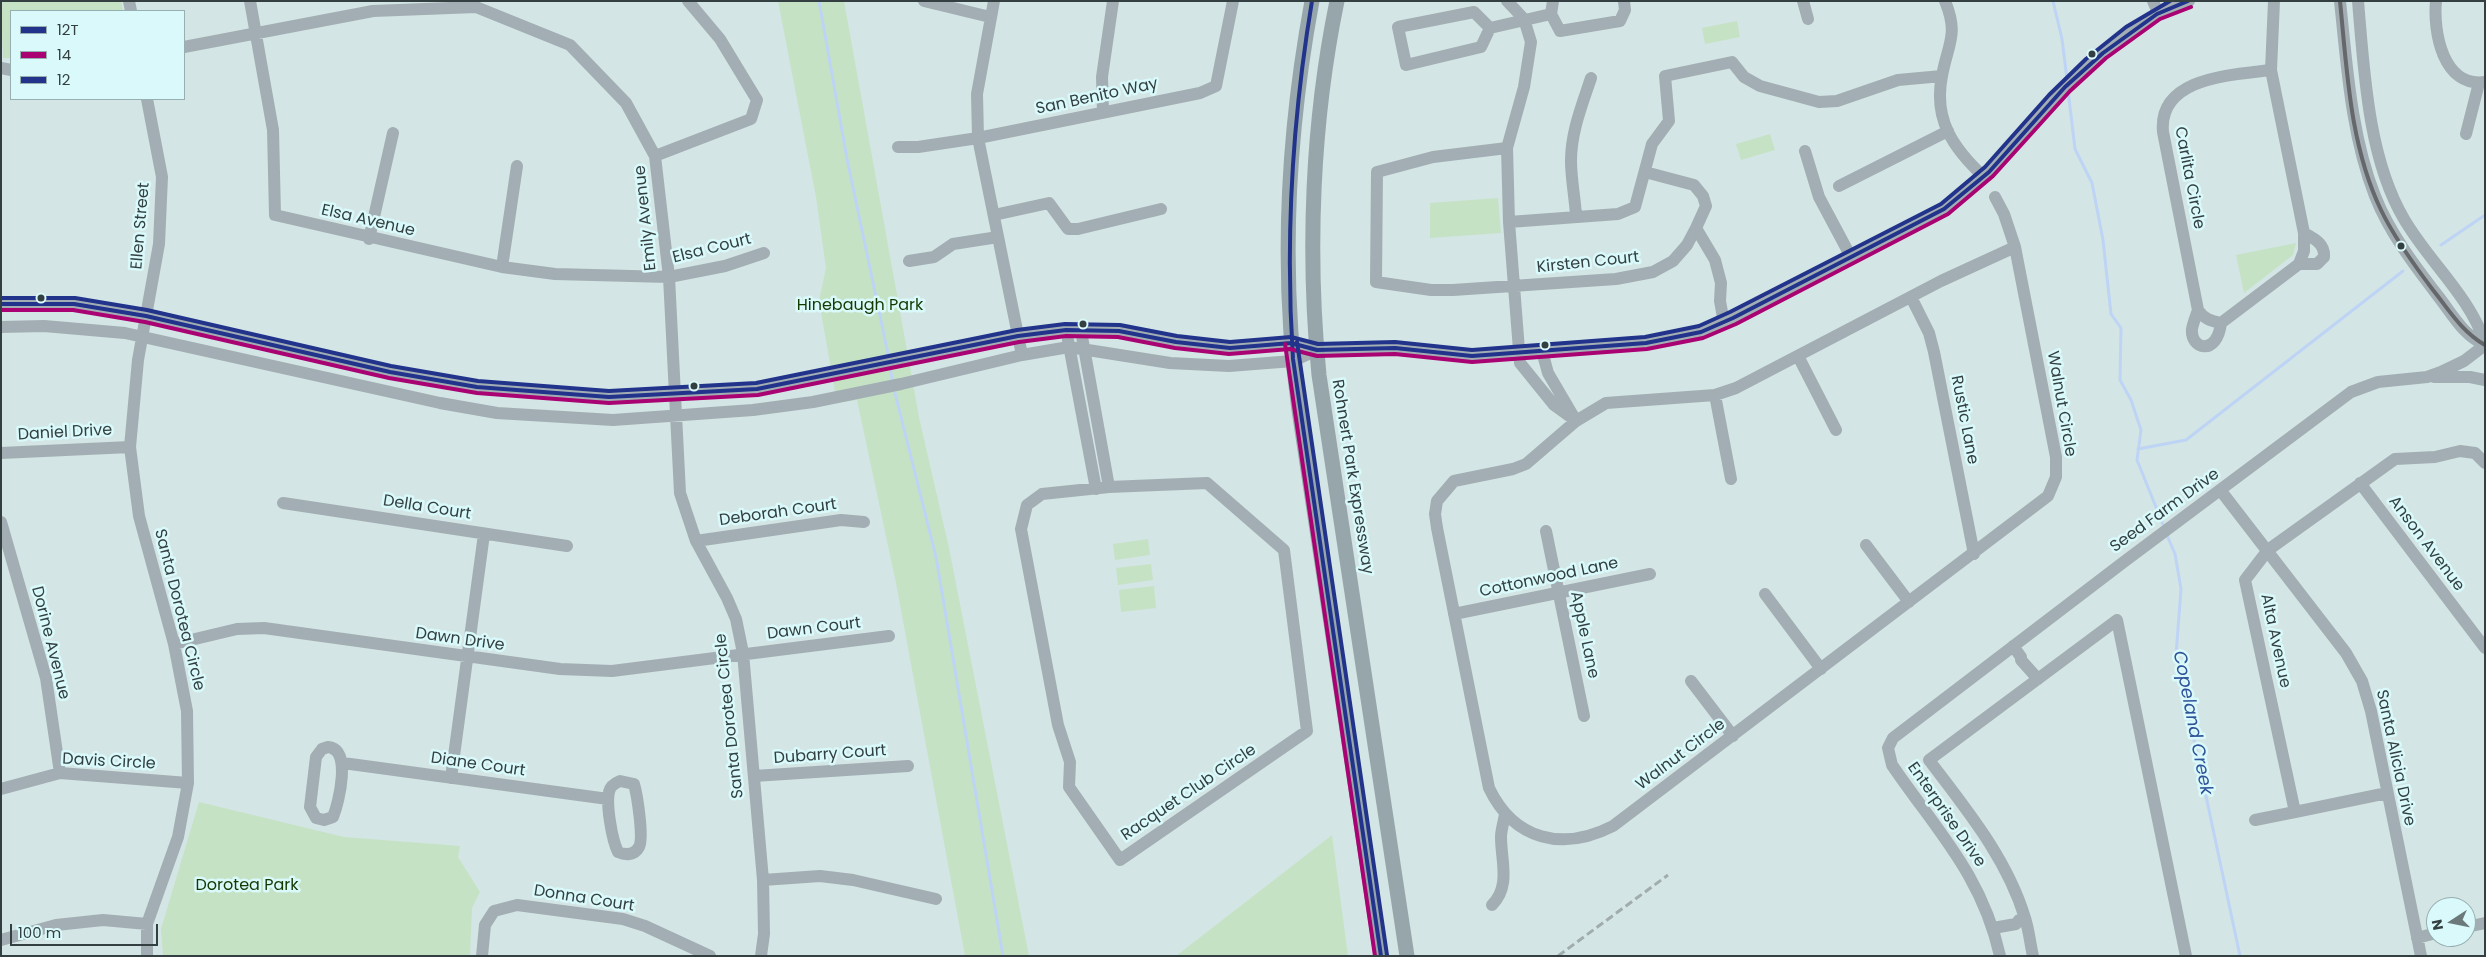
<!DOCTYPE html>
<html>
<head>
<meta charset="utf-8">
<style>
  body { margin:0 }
  #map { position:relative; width:2486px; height:957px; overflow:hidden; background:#d4e5e5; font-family:Poppins,sans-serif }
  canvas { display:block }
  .frame { position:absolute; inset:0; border:2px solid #333f40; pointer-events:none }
  .legend { position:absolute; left:10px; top:10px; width:175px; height:90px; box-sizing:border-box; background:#d9f9fa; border:1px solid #97afb0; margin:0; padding:6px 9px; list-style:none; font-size:15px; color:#333f40 }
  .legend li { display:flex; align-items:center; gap:10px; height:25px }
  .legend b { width:25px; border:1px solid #97afb0 }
  .north { position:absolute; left:2426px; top:897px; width:50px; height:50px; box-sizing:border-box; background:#d9f9fa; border:1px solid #97afb0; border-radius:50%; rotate:259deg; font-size:14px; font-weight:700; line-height:20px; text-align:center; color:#333f40 }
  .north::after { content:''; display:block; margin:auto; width:18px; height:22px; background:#6b797a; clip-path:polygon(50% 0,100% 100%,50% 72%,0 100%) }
  .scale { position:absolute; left:10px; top:924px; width:148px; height:22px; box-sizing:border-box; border:2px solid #333f40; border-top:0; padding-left:6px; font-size:15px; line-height:18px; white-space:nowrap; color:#333f40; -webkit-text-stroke:4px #d9f9fa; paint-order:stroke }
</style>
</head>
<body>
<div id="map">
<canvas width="2486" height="957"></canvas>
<div class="frame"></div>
<ul class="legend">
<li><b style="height:6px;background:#21338b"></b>12T</li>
<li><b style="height:6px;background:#a90272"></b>14</li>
<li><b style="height:6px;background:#21338b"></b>12</li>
</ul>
<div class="north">N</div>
<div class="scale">100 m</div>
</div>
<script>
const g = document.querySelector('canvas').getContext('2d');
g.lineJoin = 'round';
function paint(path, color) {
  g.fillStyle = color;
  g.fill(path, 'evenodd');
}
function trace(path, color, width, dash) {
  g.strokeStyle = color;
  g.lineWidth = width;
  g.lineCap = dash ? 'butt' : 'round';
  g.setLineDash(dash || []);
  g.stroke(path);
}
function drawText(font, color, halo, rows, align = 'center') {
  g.font = font + ' Poppins,sans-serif';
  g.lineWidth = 5;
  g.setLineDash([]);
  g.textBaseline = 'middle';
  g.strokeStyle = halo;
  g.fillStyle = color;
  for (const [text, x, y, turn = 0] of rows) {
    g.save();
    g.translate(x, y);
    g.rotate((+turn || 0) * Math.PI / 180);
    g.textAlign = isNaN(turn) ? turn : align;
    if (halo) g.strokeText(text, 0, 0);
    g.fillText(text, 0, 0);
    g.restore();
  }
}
const green = new Path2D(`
  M 1,1 L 121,1 L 123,11 L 11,11 L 11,58 L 3,58 Z
  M 778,1 L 844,1 L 919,417 L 949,548 L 1029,956 L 965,956 L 896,583 L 857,400 L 837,403 L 819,301 L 826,268 L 816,197 Z
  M 1737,21 L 1740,37 L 1705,44 L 1702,28 Z
  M 1770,134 L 1775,150 L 1741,160 L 1736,144 Z
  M 1498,198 L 1501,233 L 1430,238 L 1430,203 Z
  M 2296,243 L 2293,255 L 2244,293 L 2236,255 Z
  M 1148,539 L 1150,555 L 1115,560 L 1113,544 Z
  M 1151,564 L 1153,580 L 1118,585 L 1116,568 Z
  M 1154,586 L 1156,608 L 1121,612 L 1119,590 Z
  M 199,802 L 344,837 L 460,846 L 458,857 L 480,892 L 472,908 L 470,956 L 163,956 L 161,929 Z
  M 1332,835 L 1348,956 L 1176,956 Z`);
const stream = new Path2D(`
  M 819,1 L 847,159 L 888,354
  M 2053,1 L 2062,39 L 2067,79
  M 2068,90 L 2075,149 L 2092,183 L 2103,240 L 2111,314 L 2121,328 L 2120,380 L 2131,400 L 2141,430 L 2137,460 L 2164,527
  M 2441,245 L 2485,215
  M 890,367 L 892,379
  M 895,393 L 936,557 L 1003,956
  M 2138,449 L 2186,440 L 2403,271
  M 2166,533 L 2175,554 L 2181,589 L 2176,655 L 2240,956`);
const minor = new Path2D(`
  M 129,1 L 131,11
  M 250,1 L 273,130 L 275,215 L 502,267 L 555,274 L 669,277 L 725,266 L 764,253
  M 924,1 L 990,17
  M 994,1 L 977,94 L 978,138 L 1022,355
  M 1507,1 L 1524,19 L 1531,42 L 1524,87 L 1507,148 L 1509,222 L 1520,363 L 1554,405 L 1576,421
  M 1553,1 L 1551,14 L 1560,31 L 1620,21 L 1625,10 L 1624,1
  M 1803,1 L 1808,19
  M 1945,1 C 1959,35 1948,43 1942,76 C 1933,120 1954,149 1984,177
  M 2153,1 L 2158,13
  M 2340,1 C 2347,66 2351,135 2375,196 C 2389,232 2415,266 2438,296 C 2453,315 2462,334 2485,345
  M 2358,1 C 2364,71 2368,158 2404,219 C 2429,262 2469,295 2485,343
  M 2436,1 C 2433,32 2443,88 2485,82
  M 1490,28 L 1481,47 L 1406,65 L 1398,27 L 1474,12 L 1490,28 L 1551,14
  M 184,47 L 373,11 L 476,7 L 570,45 L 626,103 L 655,156 L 669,277 L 680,493 L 696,541 L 727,598 L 736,619 L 743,653 L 763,880 L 764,934 L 761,956
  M 1,68 L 11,70
  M 2271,70 L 2304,233 L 2304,251 L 2299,264 L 2221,323 C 2211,321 2204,319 2198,310 L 2163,132 C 2158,77 2232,75 2271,70 Z
  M 2271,70 L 2274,1
  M 1103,112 L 1102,77 L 1113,1
  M 2466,134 L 2479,83
  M 898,147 L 918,147 L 978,138 L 1200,93 L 1216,86 L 1233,1
  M 1507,148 L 1433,157 L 1377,172 L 1376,282 L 1431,290 L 1453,290 L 1616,279 L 1653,272 L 1673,261 L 1687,245 L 1696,228 L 1706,206 L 1703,196 L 1694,185 L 1645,172
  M 1805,151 L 1819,197 L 1851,257
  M 655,156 L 751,119 L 757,100 L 720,39 L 688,1
  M 1839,186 L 1948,131
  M 1995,197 L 2004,214 L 2015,247 L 2056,457 L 2056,477 L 2048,496 L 1613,826 C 1562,852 1514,840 1489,788 L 1437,528 L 1435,514 L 1437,501 L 1454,481 L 1513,469 L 1526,464 L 1576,421 L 1606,403 L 1715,395 L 1736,388 L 1941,281 L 2015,247
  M 994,215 L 1049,203 L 1068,229 L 1078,229 L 1161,209
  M 1576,216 C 1575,198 1571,179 1571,161 C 1571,132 1582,105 1591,78
  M 1509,222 L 1618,214 L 1635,207 L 1652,144 L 1669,121 L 1665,76 L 1732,62 L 1744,77 L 1760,86 L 1819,102 L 1837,101 L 1898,80 L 1942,76
  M 1696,228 L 1715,260 L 1721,283 L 1720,301 L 1724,323
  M 369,239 L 393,133
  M 909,261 L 934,257 L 953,244 L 998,237
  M 2299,264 L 2317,264 L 2324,257 C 2325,244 2315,239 2304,233
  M 502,267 L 517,166
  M 1911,297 L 1929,333 L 1934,352 L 1974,554
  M 1,304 L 74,304 L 146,316 L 390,372 L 477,387 L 609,397 L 757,389 L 824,377 L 1018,336 L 1066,330 L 1119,331 L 1176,342 L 1230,348 L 1291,343 L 1317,350 L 1395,348 L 1472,356 L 1646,343 L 1701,332 L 1733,318 L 1944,209 C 1988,180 2019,138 2054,99 C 2083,67 2120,36 2157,14 C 2167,8 2179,5 2189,1
  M 2198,310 C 2196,316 2193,323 2192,329 C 2190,349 2217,357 2221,323
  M 1,327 L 44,326 L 125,333 L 440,403 L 497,413 L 613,420 L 753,410 L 813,402 L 901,384 L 1022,355 L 1069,347 L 1170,363 L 1229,366 L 1293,361 L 1317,350
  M 1081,331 L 1109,487
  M 1068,340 L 1096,489
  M 1542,351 L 1548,373 L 1575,419
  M 1798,356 L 1836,430
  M 2434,377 L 2470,377 L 2485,380
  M 1715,395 L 1731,479
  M 1,453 L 130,447
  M 1207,483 L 1284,550 L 1307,731 L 1120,860 L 1069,787 L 1070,762 L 1058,725 L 1021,529 L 1027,505 L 1042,494 L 1109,487 Z
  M 2360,483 L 2485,648
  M 2221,491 L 2346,653 L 2362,681 L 2371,711 L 2421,956
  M 283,503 L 567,546
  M 1,522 L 46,678 L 60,773
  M 1546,531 L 1584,716
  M 696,541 L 841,520 L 864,522
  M 1866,545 L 1909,602
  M 1765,594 L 1821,669
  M 1454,614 L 1650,574
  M 174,644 L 237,629 L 264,628 L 560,669 L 612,671 L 889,636
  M 2013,646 L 2021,657 L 2021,660 L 2038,679
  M 1691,681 L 1733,736
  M 328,747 C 352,749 339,802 333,817 L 324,820 L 316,818 L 310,807 L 316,757 L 322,749 Z
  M 343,763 L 608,799
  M 754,776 L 908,766
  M 451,778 L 484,534
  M 620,781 L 634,784 C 637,794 644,838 639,847 C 634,856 625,855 618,852 C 612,840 606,805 609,792 C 610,786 615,783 620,781 Z
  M 1,789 L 60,773 L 188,783
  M 2387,793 L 2295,812 L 2245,580 L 2268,550 L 2395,459 L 2435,457 L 2460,451 L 2475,453 L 2485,463
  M 2255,820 L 2295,812
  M 763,880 L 820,876 L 853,880 L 936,899
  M 1492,905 C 1511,886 1501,861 1501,837 C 1501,830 1504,821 1505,814
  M 2466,927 L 2485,923
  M 1993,928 L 2016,924 L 2019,920
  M 2417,938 L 2436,933
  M 1,940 L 56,925 L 103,920 L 147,924
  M 147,956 L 147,924 L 178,837 L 188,783 L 187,711 L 174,644 L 139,516 L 130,447 L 138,360 L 159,244 L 162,177 L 147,99
  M 482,956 L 485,925 L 494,911 L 517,905 L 623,919 L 645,926 L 710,956
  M 2000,956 C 1982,875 1937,831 1892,765 L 1888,748 L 1893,738 L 2125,561 L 2351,392 L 2378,382 L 2427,377 L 2441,372 L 2464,361 L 2485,345
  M 2033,956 C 2030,943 2029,930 2025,918 C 2007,858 1966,809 1929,760 L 2117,620 L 2186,956`);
const major = new Path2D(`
  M 1312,1 C 1287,136 1280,274 1299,410 L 1381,956
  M 1337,1 C 1312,122 1307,252 1319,375 L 1407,956`);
const rail = new Path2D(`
  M 1558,956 L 1668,875`);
const bus1 = new Path2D(`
  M 1312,1 C 1292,121 1285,238 1293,359 L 1381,956
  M 1,304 L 74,304 L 146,316 L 390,372 L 477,387 L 609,397 L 757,389 L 1018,336 L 1066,330 L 1119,331 L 1176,342 L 1230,348 L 1291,343 L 1317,350 L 1395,348 L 1472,356 L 1646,343 L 1701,332 L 1733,318 L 1944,209 L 1989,172 L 2065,87 L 2103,53 L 2157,14 L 2188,1`);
const bus2 = new Path2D(`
  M 1,310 L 73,310 L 145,322 L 389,378 L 477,393 L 609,403 L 758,395 L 1019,342 L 1066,336 L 1118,337 L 1175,348 L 1229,354 L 1290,349 L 1317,356 L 1395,354 L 1472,362 L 1647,349 L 1703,338 L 1736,324 L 1948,214 L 1993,176 L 2070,91 L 2106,58 L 2160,19 L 2191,7
  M 1285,344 L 1375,956`);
const bus3 = new Path2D(`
  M 1,298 L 75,298 L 147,310 L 391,366 L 478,381 L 609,391 L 756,383 L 1017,330 L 1065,324 L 1120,325 L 1177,336 L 1230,342 L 1291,337 L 1318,344 L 1395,342 L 1472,350 L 1645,337 L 1699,326 L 1730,312 L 1941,204 L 1985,167 L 2049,95 L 2086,59 L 2126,27 L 2170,1
  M 1297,342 L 1387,955`);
const bus4 = new Path2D(`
  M 2340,1 C 2347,71 2350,146 2381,210 C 2395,239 2414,265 2433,290 C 2449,310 2462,332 2485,345`);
const markers = [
  [2092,54,4.5,"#333f40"],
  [2401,246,4.5,"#333f40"],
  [41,298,4.5,"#333f40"],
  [1083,324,4.5,"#333f40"],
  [1545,345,4.5,"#333f40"],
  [694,386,4.5,"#333f40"]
];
const streetNames = [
  ["San Benito Way",1097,97,-12],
  ["Carlita Circle",2189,178,79],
  ["Emily Avenue",646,218,-96],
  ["Elsa Avenue",368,221,13],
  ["Ellen Street",141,226,-85],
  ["Elsa Court",712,249,-14],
  ["Kirsten Court",1588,263,-6],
  ["Walnut Circle",2061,404,80],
  ["Rustic Lane",1964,420,79],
  ["Daniel Drive",65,433,-3],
  ["Rohnert Park Expressway",1352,477,81],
  ["Della Court",427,508,9],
  ["Seed Farm Drive",2165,511,-36],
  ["Deborah Court",778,513,-8],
  ["Anson Avenue",2426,544,53],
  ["Cottonwood Lane",1549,578,-12],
  ["Santa Dorotea Circle",179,610,76],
  ["Dawn Court",814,629,-7],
  ["Apple Lane",1584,635,78],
  ["Dawn Drive",460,640,8],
  ["Alta Avenue",2275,641,78],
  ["Dorine Avenue",50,643,76],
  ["Santa Dorotea Circle",730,716,-96],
  ["Dubarry Court",830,755,-4],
  ["Walnut Circle",1681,755,-37],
  ["Santa Alicia Drive",2395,758,78],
  ["Davis Circle",109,762,3],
  ["Diane Court",478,765,8],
  ["Racquet Club Circle",1189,793,-34],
  ["Enterprise Drive",1946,815,55],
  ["Donna Court",584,899,9]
];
const parkNames = [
  ["Hinebaugh Park",860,306],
  ["Dorotea Park",247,886]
];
const waterNames = [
  ["Copeland Creek",2192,723,79]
];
paint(green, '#c5e2c5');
trace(stream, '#bdd4f5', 3);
trace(minor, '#a2aeb3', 12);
trace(major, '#97a6ab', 15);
trace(rail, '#a0acae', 3, [8, 4]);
trace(bus1, '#21338b', 4);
trace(bus2, '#a90272', 4);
trace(bus3, '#21338b', 4);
trace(bus4, '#65676a', 4);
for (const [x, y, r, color] of markers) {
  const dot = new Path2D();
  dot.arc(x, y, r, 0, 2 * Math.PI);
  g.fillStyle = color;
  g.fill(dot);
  trace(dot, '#d9f9fa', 2);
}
drawText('16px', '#333f40', '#d9f9fa', streetNames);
drawText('16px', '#153a00', '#d9f9fa', parkNames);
drawText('italic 18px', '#305399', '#d9f9fa', waterNames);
</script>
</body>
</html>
